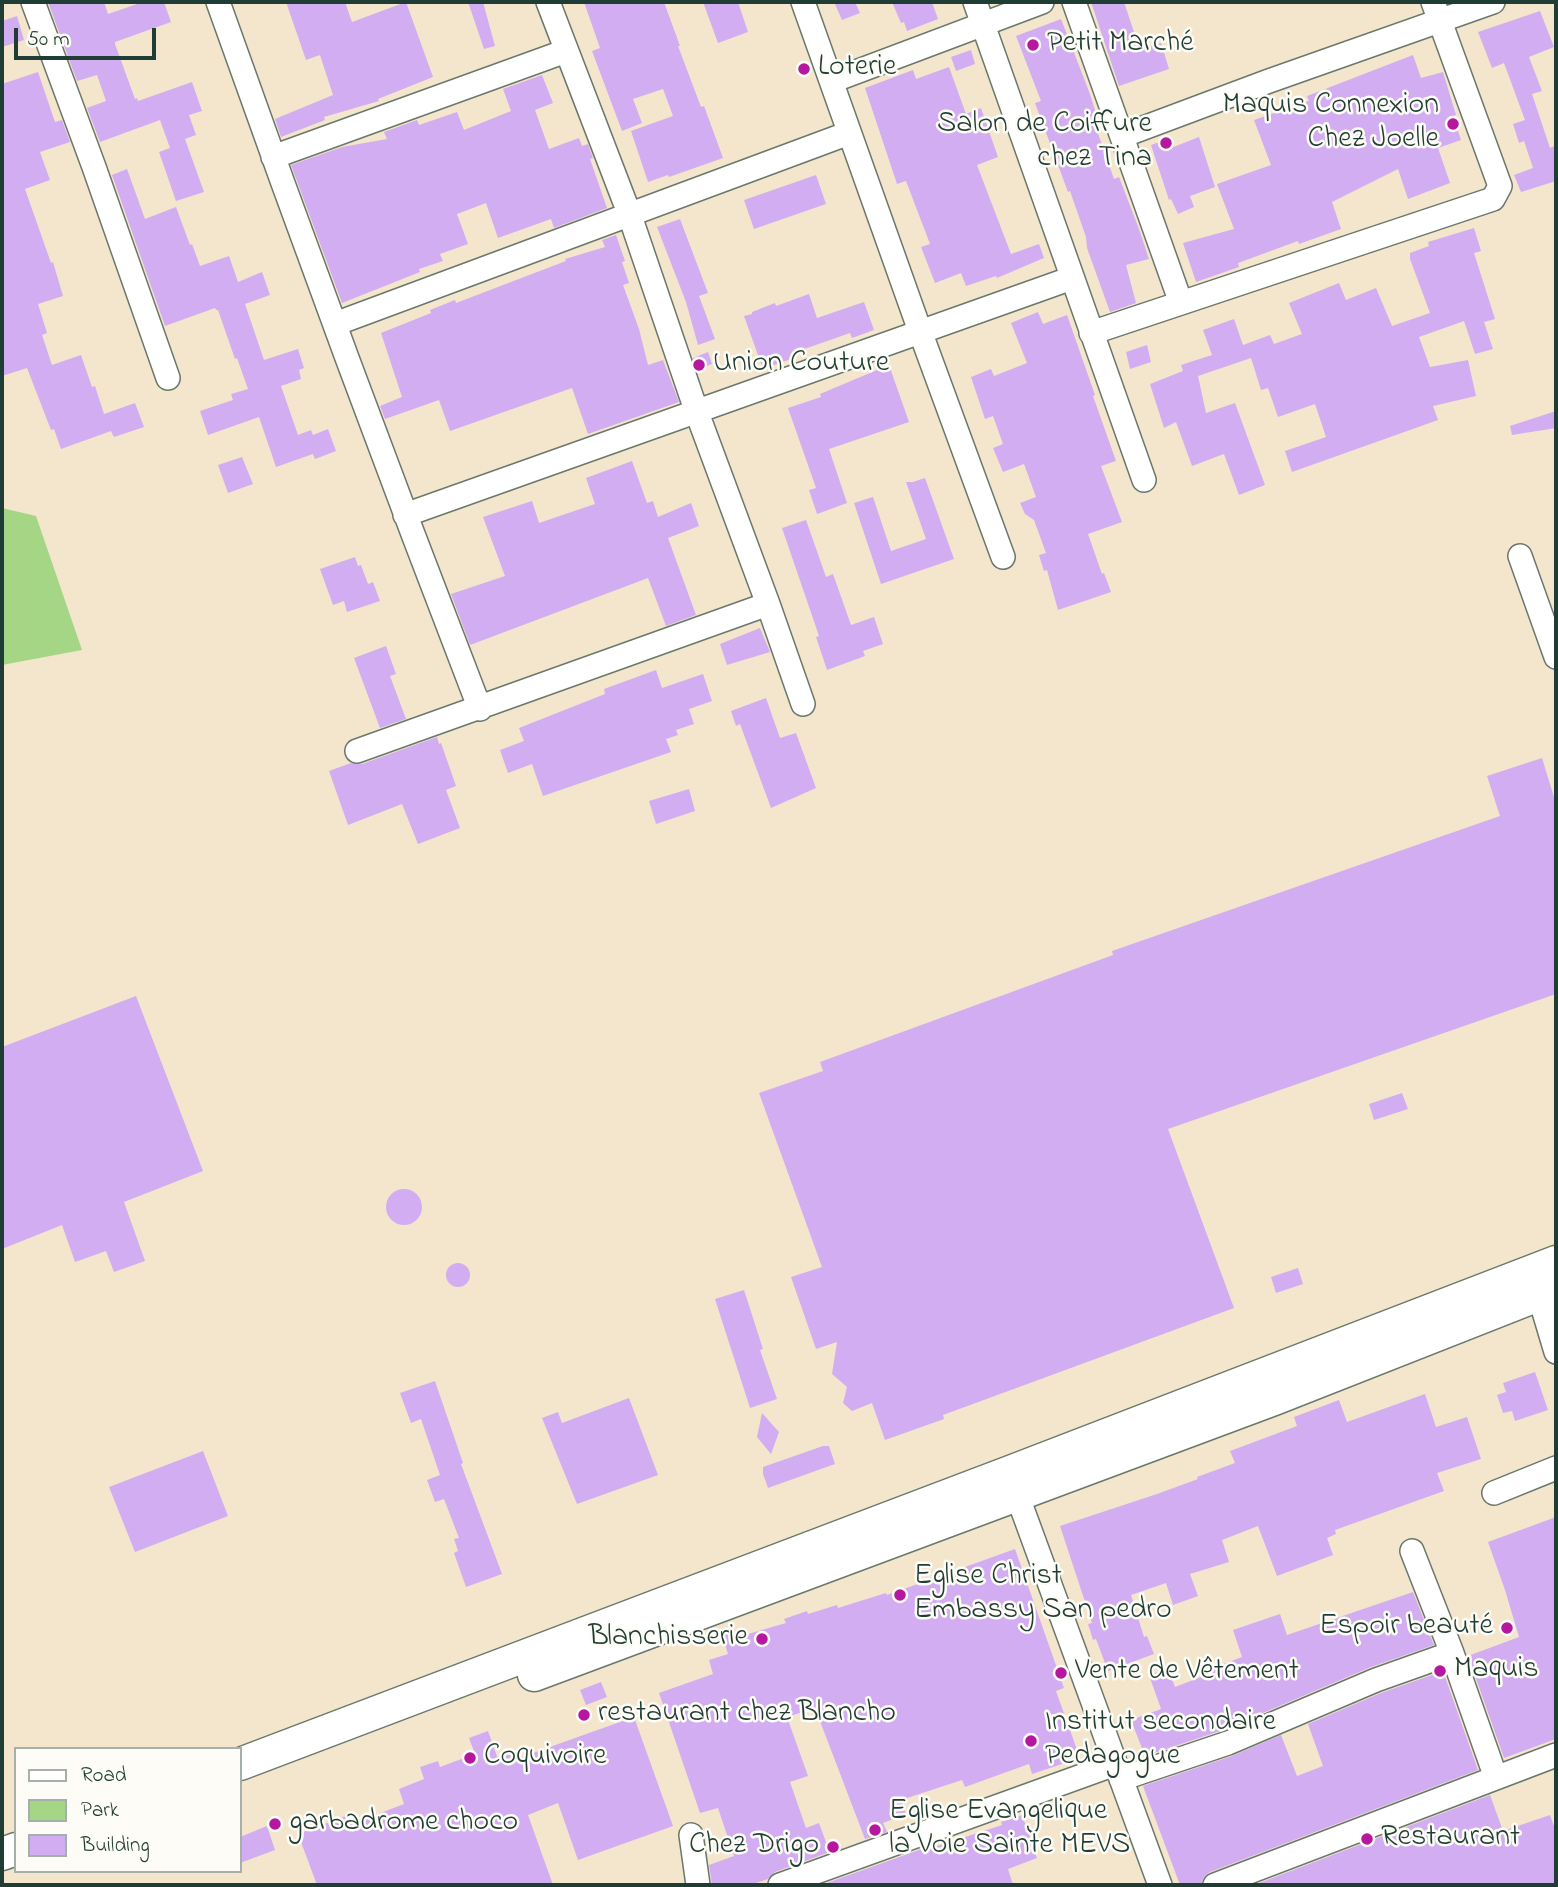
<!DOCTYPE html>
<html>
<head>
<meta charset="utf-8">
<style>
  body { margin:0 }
  #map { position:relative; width:1558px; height:1887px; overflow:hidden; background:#f3e6cd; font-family:"Indie Flower",sans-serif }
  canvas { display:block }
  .frame { position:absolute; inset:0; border:4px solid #1f3d34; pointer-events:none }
  .legend { position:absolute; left:14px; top:1747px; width:228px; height:126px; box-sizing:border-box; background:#fdfcf7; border:2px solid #a4b0a9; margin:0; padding:9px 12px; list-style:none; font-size:21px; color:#1f3d34 }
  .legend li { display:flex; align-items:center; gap:14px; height:35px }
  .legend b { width:35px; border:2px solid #a4b0a9 }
  .scale { position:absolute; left:14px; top:28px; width:142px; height:32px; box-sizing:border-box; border:4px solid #1f3d34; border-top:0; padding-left:9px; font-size:21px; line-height:24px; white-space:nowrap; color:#1f3d34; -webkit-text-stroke:5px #fdfcf7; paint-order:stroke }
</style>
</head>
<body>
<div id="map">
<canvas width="1558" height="1887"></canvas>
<div class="frame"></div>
<ul class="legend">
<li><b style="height:9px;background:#fff"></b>Road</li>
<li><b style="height:19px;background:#a5d686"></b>Park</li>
<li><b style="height:19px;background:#d2adf2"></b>Building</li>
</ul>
<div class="scale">50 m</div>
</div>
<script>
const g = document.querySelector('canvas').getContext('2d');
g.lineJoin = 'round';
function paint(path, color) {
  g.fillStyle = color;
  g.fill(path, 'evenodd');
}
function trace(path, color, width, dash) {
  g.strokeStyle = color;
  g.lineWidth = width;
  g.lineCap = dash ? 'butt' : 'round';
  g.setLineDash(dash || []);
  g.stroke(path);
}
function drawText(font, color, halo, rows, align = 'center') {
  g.font = font + ' "Indie Flower",sans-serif';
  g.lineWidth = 5;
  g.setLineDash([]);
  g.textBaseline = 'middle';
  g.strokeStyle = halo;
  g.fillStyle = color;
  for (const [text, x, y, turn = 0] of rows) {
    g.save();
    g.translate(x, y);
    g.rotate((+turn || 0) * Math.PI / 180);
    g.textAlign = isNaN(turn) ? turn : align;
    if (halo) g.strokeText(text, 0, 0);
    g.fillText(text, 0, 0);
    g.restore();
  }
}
const green = new Path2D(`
  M 2,508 L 36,516 L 82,650 L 2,665 Z`);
const building = new Path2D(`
  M 48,2 L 104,2 L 108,14 L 143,2 L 164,2 L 171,22 L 115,42 L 115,44 L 135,99 L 137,98 L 138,101 L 192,82 L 202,111 L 189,115 L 196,135 L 185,139 L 204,192 L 176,201 L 159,152 L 170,148 L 160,120 L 100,142 L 87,108 L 106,101 L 97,75 L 77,81 Z
  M 286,2 L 345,2 L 352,22 L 406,2 L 433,77 L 378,99 L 379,101 L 324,117 L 325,120 L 281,137 L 275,119 L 333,95 L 320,55 L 306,60 Z
  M 468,2 L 483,2 L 495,46 L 484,49 Z
  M 584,2 L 664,2 L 680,46 L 678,46 L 701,107 L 704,106 L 723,158 L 669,177 L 668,175 L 648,182 L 631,131 L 673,116 L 663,89 L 633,99 L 642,123 L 622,131 L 592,51 L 600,48 Z
  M 703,2 L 738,2 L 748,32 L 718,43 Z
  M 834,2 L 855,2 L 860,13 L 842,20 Z
  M 892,2 L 932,2 L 938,19 L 907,31 L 904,22 L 901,23 Z
  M 1091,2 L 1124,2 L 1140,50 L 1161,43 L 1169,69 L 1119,86 Z
  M 1540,11 L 1554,47 L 1529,57 L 1542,91 L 1532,94 L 1550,148 L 1556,145 L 1556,181 L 1521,192 L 1514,175 L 1533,168 L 1524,141 L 1519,143 L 1513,124 L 1525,120 L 1504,63 L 1492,68 L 1478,32 Z
  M 17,16 L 24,40 L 2,47 L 2,21 Z
  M 1061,19 L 1090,94 L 1098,120 L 1094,122 L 1114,179 L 1119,177 L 1139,229 L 1149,259 L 1126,265 L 1136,303 L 1110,312 L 1087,248 L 1086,237 L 1070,191 L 1068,192 L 1035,103 L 1041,101 L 1016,36 Z
  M 971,50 L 975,64 L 956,71 L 951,57 Z
  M 1413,55 L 1421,78 L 1443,72 L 1456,115 L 1453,116 L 1461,140 L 1438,148 L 1450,183 L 1408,199 L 1398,169 L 1332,202 L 1341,229 L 1299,244 L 1298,241 L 1238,263 L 1239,267 L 1196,282 L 1183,243 L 1234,229 L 1217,184 L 1271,165 L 1254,120 L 1309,101 L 1307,96 Z
  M 949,67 L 966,114 L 981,108 L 998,157 L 977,165 L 1011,254 L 1039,244 L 1044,258 L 997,278 L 996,276 L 966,286 L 961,273 L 935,283 L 921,247 L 930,244 L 906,181 L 897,184 L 865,88 L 913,70 L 916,79 Z
  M 38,72 L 55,122 L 62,120 L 70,142 L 40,152 L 50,180 L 25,189 L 51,263 L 53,262 L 63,296 L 38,304 L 47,333 L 42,335 L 52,365 L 81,355 L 92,387 L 95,386 L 104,414 L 135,403 L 144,427 L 114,437 L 111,431 L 61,449 L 54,429 L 51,430 L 27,368 L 2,376 L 2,84 Z
  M 542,75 L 553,103 L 535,110 L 549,149 L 579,138 L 582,146 L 588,144 L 593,158 L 590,159 L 607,208 L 554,228 L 551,219 L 498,238 L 486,203 L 457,214 L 468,244 L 440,254 L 443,261 L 419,269 L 420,272 L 342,303 L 291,165 L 342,147 L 387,139 L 384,132 L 417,120 L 419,125 L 457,112 L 464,130 L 511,111 L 503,89 Z
  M 1199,137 L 1215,187 L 1190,196 L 1194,207 L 1178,214 L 1171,199 L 1169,200 L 1151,145 L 1168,139 L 1171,148 Z
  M 127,169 L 145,219 L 176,207 L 190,245 L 192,244 L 200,266 L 229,256 L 238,282 L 262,272 L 270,295 L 245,304 L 264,360 L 298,349 L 304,368 L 299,370 L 301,379 L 281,386 L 298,435 L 311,430 L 313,435 L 328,429 L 336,451 L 315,459 L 313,454 L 276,467 L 259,417 L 208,435 L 200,411 L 233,400 L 231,394 L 248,389 L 237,358 L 235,359 L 218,310 L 216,310 L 215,308 L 165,326 L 112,175 Z
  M 816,175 L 826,204 L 754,229 L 744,200 Z
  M 680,219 L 708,293 L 699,296 L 715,339 L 698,345 L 686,302 L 657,227 Z
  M 1474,228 L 1481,251 L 1474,253 L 1495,319 L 1484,322 L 1493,349 L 1475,354 L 1464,321 L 1419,337 L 1430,367 L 1468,360 L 1476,396 L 1433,406 L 1438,420 L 1292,472 L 1285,451 L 1326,437 L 1315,404 L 1278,417 L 1268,388 L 1261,390 L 1251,358 L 1198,376 L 1206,413 L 1235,403 L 1265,485 L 1239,495 L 1224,454 L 1192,466 L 1176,422 L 1164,428 L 1150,384 L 1183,371 L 1181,365 L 1212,355 L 1203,330 L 1234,319 L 1243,345 L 1270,335 L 1274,344 L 1302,334 L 1289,303 L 1339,283 L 1346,300 L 1376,288 L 1392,326 L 1430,313 L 1410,259 L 1410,253 L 1429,246 L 1428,242 Z
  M 616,235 L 625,261 L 622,262 L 629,283 L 623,285 L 639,329 L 648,365 L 663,360 L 679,402 L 588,434 L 572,388 L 450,431 L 439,400 L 385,419 L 380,406 L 402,397 L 381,333 L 431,313 L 430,310 L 455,300 L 456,303 L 566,261 L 565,259 L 605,247 L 602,240 Z
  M 809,294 L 817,318 L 864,302 L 874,330 L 852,338 L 850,333 L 793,353 L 794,358 L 763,369 L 744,316 L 752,314 L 752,312 L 775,303 L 776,306 Z
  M 1038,312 L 1043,324 L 1067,315 L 1095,395 L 1093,396 L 1116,461 L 1101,466 L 1122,522 L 1088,534 L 1102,574 L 1104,573 L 1111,592 L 1058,610 L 1047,570 L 1044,571 L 1039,555 L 1046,553 L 1034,520 L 1025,514 L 1020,503 L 1036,497 L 1024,464 L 1003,472 L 993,448 L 1003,444 L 993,416 L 985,419 L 971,377 L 991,369 L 994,376 L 1027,363 L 1011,323 Z
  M 1147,345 L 1151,362 L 1130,369 L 1126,352 Z
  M 708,352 L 712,364 L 697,370 L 693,358 Z
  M 889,365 L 909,422 L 829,449 L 847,503 L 817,514 L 809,490 L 816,488 L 788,408 L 821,397 L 820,394 Z
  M 1556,411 L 1556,428 L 1512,435 L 1510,426 Z
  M 242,457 L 253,484 L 228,493 L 218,465 Z
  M 632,461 L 647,503 L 653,501 L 658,517 L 691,503 L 699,526 L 668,538 L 696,615 L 666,626 L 648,578 L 470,645 L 451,594 L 505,576 L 483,517 L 532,501 L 539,523 L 595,504 L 586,478 Z
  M 925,478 L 954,559 L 881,584 L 854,503 L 873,497 L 891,551 L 926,539 L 906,482 L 913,482 Z
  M 806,520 L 826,577 L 833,574 L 851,625 L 874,617 L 883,644 L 863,651 L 865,656 L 827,670 L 816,637 L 819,636 L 782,528 Z
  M 355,557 L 358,566 L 361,565 L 368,584 L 373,582 L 380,601 L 347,612 L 344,601 L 333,605 L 320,569 Z
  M 760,628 L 770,652 L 727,665 L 720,644 Z
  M 386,646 L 396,674 L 390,676 L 406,719 L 380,728 L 354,658 Z
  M 656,670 L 662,688 L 703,674 L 712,701 L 689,709 L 694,724 L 676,730 L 678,735 L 666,739 L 671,752 L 543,796 L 532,764 L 508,773 L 500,750 L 524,741 L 519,728 L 605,694 L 604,689 Z
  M 766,698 L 780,738 L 796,733 L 816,788 L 771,808 L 740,724 L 736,726 L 731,711 Z
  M 437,737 L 439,744 L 441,743 L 456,786 L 446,790 L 460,828 L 418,844 L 402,804 L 348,825 L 329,771 L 351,763 L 362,764 Z
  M 1542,758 L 1554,797 L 1556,796 L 1556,994 L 1168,1129 L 1234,1308 L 943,1415 L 944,1419 L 885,1440 L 872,1403 L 852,1411 L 843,1403 L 847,1387 L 832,1374 L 837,1342 L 816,1349 L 791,1277 L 822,1267 L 759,1093 L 823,1071 L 820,1062 L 1113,955 L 1112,951 L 1500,816 L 1487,776 Z
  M 689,789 L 695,811 L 656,824 L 649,801 Z
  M 136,996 L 203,1171 L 124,1202 L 145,1261 L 114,1272 L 106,1251 L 75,1262 L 62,1225 L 2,1249 L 2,1047 Z
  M 1402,1093 L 1408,1109 L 1374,1120 L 1369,1104 Z
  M386 1207a18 18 0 1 1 36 0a18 18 0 1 1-36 0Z
  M446 1275a12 12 0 1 1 24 0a12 12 0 1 1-24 0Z
  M 1298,1268 L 1303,1284 L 1276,1293 L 1271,1277 Z
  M 744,1290 L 763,1349 L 760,1350 L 777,1399 L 750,1408 L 715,1299 Z
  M 1535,1372 L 1548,1410 L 1515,1421 L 1512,1411 L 1503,1413 L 1497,1395 L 1506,1392 L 1503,1383 Z
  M 435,1381 L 463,1463 L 461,1464 L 502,1574 L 466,1587 L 454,1553 L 458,1551 L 454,1539 L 459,1538 L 444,1499 L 435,1502 L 427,1480 L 440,1475 L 421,1419 L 411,1423 L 400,1393 Z
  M 1425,1394 L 1436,1427 L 1467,1417 L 1481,1459 L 1437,1473 L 1444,1491 L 1335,1530 L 1336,1534 L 1327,1538 L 1333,1555 L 1277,1576 L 1258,1526 L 1222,1540 L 1229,1562 L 1190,1574 L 1198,1596 L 1173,1605 L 1166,1583 L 1131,1595 L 1144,1637 L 1147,1636 L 1154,1654 L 1108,1671 L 1096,1639 L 1093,1640 L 1088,1624 L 1092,1623 L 1060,1526 L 1157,1494 L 1198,1479 L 1197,1477 L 1235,1463 L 1230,1451 L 1297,1426 L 1294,1417 L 1339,1400 L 1347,1422 Z
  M 629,1398 L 658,1475 L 577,1504 L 542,1418 L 558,1412 L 562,1423 Z
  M 762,1413 L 779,1432 L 771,1454 L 757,1437 Z
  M 823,1446 L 829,1446 L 835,1464 L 768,1488 L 763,1474 L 763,1467 Z
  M 203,1451 L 228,1516 L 135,1552 L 109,1487 Z
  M 1556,1517 L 1556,1739 L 1504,1758 L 1468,1656 L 1519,1637 L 1505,1590 L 1488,1542 Z
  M 1015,1549 L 1064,1688 L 1056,1691 L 1080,1758 L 1032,1774 L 1029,1764 L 965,1787 L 962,1780 L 901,1800 L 906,1814 L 883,1823 L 887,1832 L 865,1839 L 815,1708 L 787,1717 L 808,1776 L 790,1782 L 806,1828 L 819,1823 L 827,1845 L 836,1842 L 838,1849 L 775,1872 L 768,1879 L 750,1885 L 712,1885 L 709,1865 L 734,1856 L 718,1808 L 700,1813 L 659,1693 L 713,1674 L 709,1660 L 728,1654 L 722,1635 L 739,1629 L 741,1636 L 786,1623 L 784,1619 L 807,1611 L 808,1614 L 837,1605 L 838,1608 L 886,1593 L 887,1595 Z
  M 1413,1592 L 1434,1645 L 1371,1667 L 1223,1730 L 1145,1756 L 1131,1720 L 1161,1709 L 1149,1675 L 1168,1668 L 1175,1687 L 1214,1672 L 1213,1668 L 1242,1657 L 1233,1630 L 1280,1614 L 1287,1635 Z
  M 1443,1671 L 1478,1770 L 1210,1872 L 1204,1877 L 1201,1885 L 1180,1885 L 1143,1786 L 1232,1756 L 1281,1735 L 1297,1776 L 1323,1766 L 1308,1724 L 1381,1693 Z
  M 601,1682 L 607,1697 L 586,1705 L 580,1690 Z
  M 634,1717 L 673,1826 L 578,1860 L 558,1803 L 528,1815 L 553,1885 L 317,1885 L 298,1834 L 351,1814 L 354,1823 L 404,1804 L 399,1789 L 424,1779 L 420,1767 L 438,1761 L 440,1767 L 475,1754 L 469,1738 L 488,1731 L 498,1759 L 517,1751 L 519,1758 Z
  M 1490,1795 L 1503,1831 L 1550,1815 L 1556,1832 L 1556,1885 L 1254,1885 Z
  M 1022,1815 L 1037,1858 L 1008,1869 L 1013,1885 L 821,1885 L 930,1846 L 931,1848 L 1002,1825 L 1001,1822 Z
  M 267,1826 L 275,1850 L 240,1863 L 240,1837 Z`);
const street = new Path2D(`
  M 33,2 L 94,167 L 168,378
  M 218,2 C 302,239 389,474 480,709
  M 548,2 L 629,213 L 696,410 L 768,604 L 803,704
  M 803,2 L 920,331 L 1003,557
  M 975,2 L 1144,480
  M 1074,2 L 1181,303
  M 832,81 L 1042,2
  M 1122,136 L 1269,81 L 1493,2
  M 273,157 L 566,51
  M 335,324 L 849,133
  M 1091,333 L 1493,199 L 1500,186 L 1433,2
  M 405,515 L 1072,278
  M 1520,556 L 1556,657
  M 357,751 L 768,604
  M 1539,1295 L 1556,1352
  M 1012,1481 L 1160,1885
  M 1494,1493 L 1556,1468
  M 1412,1551 L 1452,1653 L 1496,1778
  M 1121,1779 L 1228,1743 L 1376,1680 L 1452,1653
  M 691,1835 L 698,1885
  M 780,1885 L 1115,1764
  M 1215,1885 L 1556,1755`);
const secondary = new Path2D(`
  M 534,1675 L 1274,1399 L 1556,1288
  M 240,1764 L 1010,1472 L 1556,1262
  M 2,1854 L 16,1849`);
const markers = [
  [1033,45,7,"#b5179e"],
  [804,69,7,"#b5179e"],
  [1453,124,7,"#b5179e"],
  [1166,143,7,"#b5179e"],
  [699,365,7,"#b5179e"],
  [900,1595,7,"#b5179e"],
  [1507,1628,7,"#b5179e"],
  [762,1639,7,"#b5179e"],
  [1440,1671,7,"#b5179e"],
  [1061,1673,7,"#b5179e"],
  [584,1715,7,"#b5179e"],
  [1031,1741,7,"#b5179e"],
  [470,1758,7,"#b5179e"],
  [275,1824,7,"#b5179e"],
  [875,1830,7,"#b5179e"],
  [1367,1839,7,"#b5179e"],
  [833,1847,7,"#b5179e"]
];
const poiNames = [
  ["Petit Marché",1047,45],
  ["Loterie",818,69],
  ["Maquis Connexion",1439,107,"right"],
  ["Chez Joelle",1439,141,"right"],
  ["Salon de Coiffure",1152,126,"right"],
  ["chez Tina",1152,160,"right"],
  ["Union Couture",713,365],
  ["Eglise Christ",914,1578],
  ["Embassy San pedro",914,1612],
  ["Espoir beauté",1493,1628,"right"],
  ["Blanchisserie",748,1639,"right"],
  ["Maquis",1454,1671],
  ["Vente de Vêtement",1075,1673],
  ["restaurant chez Blancho",598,1715],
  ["Institut secondaire",1045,1724],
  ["Pedagogue",1045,1758],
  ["Coquivoire",484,1758],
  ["Eglise Evangelique",889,1813],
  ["la Voie Sainte MEVS",889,1847],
  ["garbadrome choco",289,1824],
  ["Restaurant",1381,1839],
  ["Chez Drigo",819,1847,"right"]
];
paint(green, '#a5d686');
paint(building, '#d2adf2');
trace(street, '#69786a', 26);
trace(secondary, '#69786a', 35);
trace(street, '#fff', 23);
trace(secondary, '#fff', 32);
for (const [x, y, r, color] of markers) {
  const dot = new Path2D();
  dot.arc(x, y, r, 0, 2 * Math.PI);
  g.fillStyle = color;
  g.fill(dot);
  trace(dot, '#fdfcf7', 2.5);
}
drawText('30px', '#1f3d34', '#fdfcf7', poiNames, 'left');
</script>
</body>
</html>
